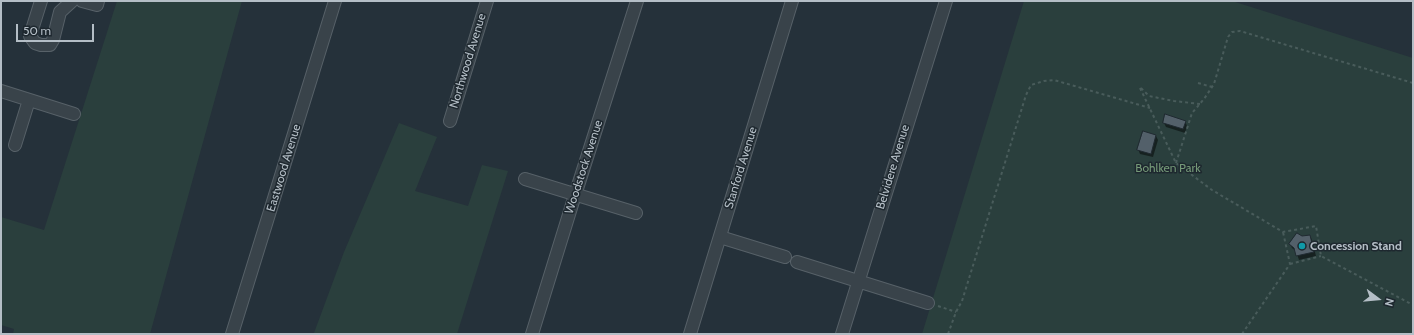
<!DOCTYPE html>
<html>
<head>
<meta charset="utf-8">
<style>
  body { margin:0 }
  #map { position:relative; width:1414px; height:335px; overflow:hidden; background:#25313a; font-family:Cabin,sans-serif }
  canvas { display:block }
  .frame { position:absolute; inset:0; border:2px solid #b4bec6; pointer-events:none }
  .north { position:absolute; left:1358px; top:279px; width:40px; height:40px; -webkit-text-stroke:3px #1e282f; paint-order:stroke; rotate:106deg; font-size:11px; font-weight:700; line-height:16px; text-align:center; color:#b4bec6 }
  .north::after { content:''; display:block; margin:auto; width:14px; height:18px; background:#b4bec6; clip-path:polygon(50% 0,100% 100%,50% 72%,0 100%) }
  .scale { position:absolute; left:16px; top:24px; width:78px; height:18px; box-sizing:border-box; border:2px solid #b4bec6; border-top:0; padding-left:5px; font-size:12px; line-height:14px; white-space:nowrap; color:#b4bec6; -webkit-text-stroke:3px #1e282f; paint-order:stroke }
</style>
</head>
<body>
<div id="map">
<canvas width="1414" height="335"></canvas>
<div class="frame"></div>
<div class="north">N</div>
<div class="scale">50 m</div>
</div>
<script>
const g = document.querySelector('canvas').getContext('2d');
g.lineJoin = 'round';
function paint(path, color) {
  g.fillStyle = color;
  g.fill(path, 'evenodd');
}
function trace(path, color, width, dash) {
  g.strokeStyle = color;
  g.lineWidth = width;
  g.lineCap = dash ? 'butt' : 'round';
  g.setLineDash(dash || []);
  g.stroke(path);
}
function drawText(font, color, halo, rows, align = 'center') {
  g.font = font + ' Cabin,sans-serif';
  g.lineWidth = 3;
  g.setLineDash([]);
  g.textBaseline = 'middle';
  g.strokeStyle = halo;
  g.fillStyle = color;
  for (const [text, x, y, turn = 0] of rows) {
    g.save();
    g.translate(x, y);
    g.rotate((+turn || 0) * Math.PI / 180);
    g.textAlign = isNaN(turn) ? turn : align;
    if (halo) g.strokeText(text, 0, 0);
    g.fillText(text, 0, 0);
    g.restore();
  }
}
const green = new Path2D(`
  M 117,1 L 242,1 L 150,334 L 13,334 L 14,329 L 1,325 L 1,217 L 44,230 Z
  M 1024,1 L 1232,1 L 1413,58 L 1413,334 L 922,334 Z
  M 399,123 L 437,137 L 415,191 L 468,206 L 482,165 L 508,171 L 457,334 L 314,333 L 344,252 Z`);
const shadow = new Path2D(`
  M 1185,121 L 1187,126 L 1185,133 L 1166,127 L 1164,123 Z
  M 1143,133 L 1156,136 L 1158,140 L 1153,157 L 1140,154 L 1138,149 Z
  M 1310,236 L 1312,240 L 1316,256 L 1299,260 L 1296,251 L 1292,248 L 1290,244 L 1302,237 Z`);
const building = new Path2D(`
  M 1165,114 L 1186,121 L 1183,129 L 1163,123 Z
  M 1143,131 L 1156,135 L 1151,154 L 1137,150 Z
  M 1297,233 L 1302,236 L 1310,235 L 1314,252 L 1296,256 L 1294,248 L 1289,244 Z`);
const path = new Path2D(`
  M 1198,83 L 1212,87
  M 1140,88 L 1176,163 L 1212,190 L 1283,232 L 1316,226 L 1321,256 L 1413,305
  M 1141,88 L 1149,96 L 1174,101 L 1200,104
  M 1176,163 L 1192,113 L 1204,99 L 1214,84 L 1228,37 L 1232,32 L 1240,31 L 1413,83
  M 1290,264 L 1321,256
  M 938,306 L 956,312
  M 948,334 L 956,312 L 962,301 L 1026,95 L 1031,85 L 1044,81 L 1054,80 L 1150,108
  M 1242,334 L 1290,264 L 1283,232`);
const minor = new Path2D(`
  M 41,1 L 30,36 L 35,43 L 41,45 L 50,45 L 53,40 L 60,12 L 72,1
  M 82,1 L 97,5 L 98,1
  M 1,91 L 74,114
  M 450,121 L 487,1
  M 15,145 L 29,100
  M 525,179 L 636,213
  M 720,237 L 785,257
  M 797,262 L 928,303
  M 232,334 L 335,1
  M 532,334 L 575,195 L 637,1
  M 690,334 L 792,1
  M 842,334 L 946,1`);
const markers = [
  [1302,246,4,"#0f9aa8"]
];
const streetNames = [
  ["Northwood Avenue",468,61,-73],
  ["Woodstock Avenue",584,167,-72],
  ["Belvidere Avenue",893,167,-73],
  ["Eastwood Avenue",284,168,-73],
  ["Stanford Avenue",741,168,-73]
];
const parkNames = [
  ["Bohlken Park",1168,168]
];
const poiNames = [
  ["Concession Stand",1310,246]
];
paint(green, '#2a3f3d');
paint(shadow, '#0007');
paint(building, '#53606a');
trace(building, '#202a31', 1);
trace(minor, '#576168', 14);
trace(path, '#495c5b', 2, [3, 3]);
trace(minor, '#39434a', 12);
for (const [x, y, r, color] of markers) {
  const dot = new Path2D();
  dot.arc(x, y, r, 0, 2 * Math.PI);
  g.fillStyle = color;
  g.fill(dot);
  trace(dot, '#1e282f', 1.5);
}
drawText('12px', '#b4bec6', '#1e282f', streetNames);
drawText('12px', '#759978', '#1e282f', parkNames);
drawText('bold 12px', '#b4bec6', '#1e282f', poiNames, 'left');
</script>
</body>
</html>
